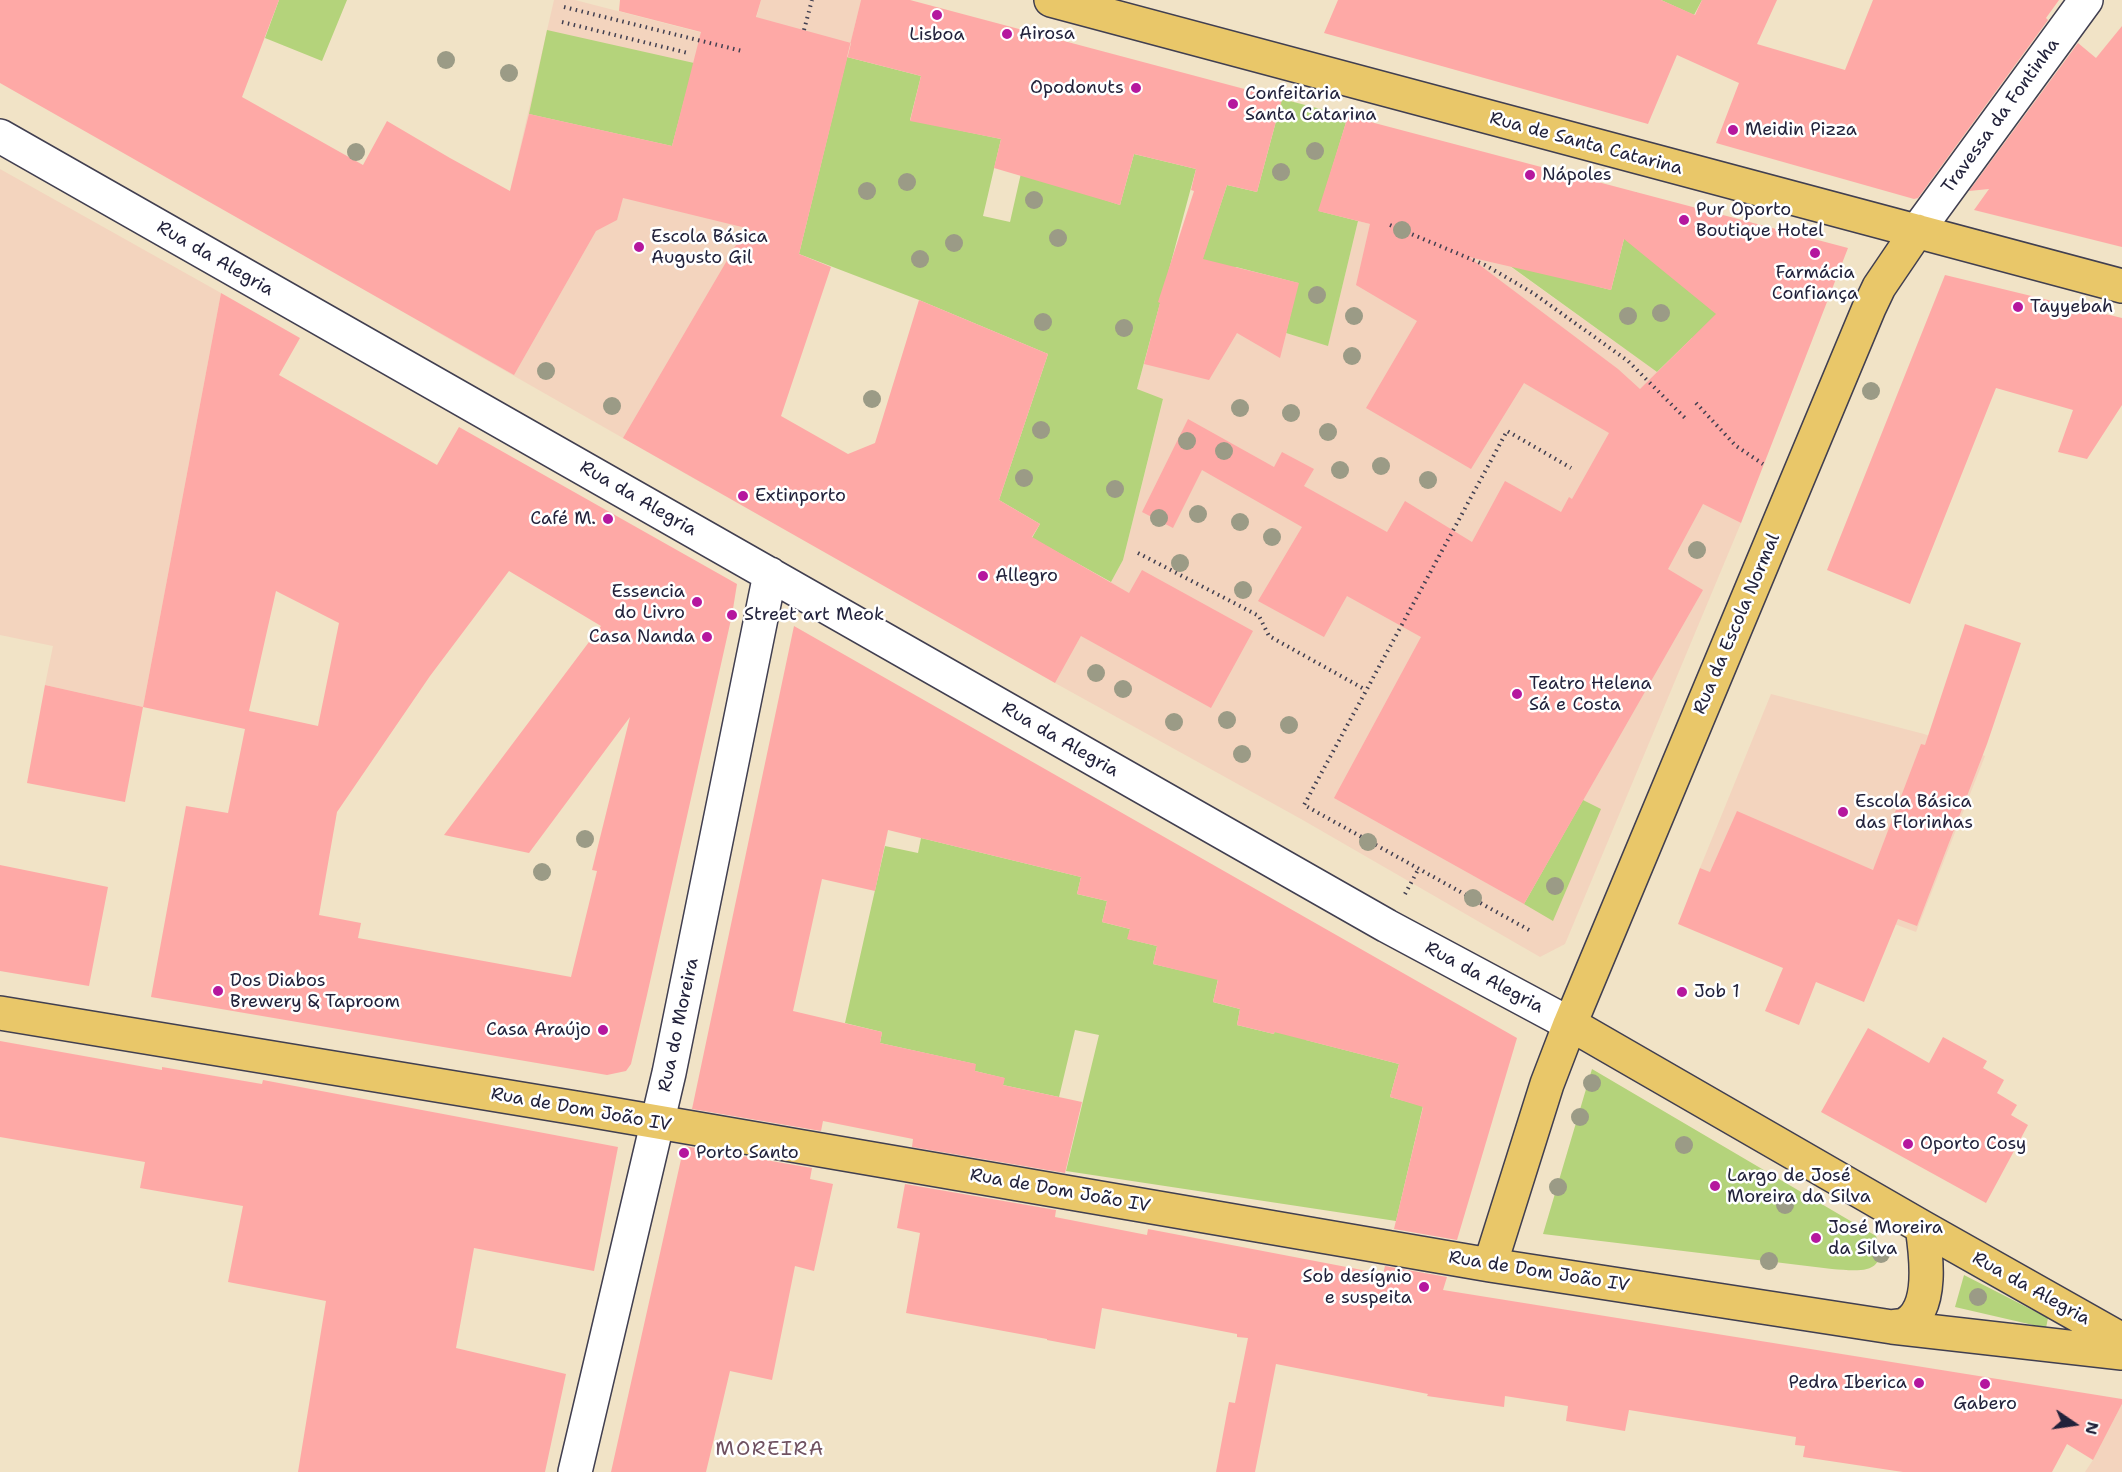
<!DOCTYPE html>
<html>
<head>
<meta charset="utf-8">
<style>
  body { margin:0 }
  #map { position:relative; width:2122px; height:1472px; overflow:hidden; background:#f1e3c6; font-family:"Shantell Sans",sans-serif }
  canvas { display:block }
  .north { position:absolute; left:2044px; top:1394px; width:60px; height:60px; -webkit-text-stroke:4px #fff; paint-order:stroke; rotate:103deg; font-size:16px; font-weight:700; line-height:24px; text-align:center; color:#22223b }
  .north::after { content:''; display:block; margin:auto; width:21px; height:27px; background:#22223b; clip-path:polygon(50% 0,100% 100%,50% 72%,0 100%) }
</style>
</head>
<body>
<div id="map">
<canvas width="2122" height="1472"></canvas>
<div class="north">N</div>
</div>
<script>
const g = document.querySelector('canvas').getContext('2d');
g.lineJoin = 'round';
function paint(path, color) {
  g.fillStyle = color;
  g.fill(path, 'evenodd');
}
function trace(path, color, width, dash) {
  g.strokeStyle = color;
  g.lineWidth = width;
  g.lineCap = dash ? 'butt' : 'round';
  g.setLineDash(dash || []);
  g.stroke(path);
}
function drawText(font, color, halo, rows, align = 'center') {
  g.font = font + ' "Shantell Sans",sans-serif';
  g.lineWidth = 5;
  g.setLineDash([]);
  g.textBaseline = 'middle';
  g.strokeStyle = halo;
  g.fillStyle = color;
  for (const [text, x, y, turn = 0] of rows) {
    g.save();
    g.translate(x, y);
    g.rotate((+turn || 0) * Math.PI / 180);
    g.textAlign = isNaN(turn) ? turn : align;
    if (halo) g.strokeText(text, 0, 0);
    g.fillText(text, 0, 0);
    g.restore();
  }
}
const built = new Path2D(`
  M 554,0 L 575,0 L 749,45 L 761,0 L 861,0 L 799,254 L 748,415 L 707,486 L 430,328 L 510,191 Z
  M 0,169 L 221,293 L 143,707 L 45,685 L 53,646 L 0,635 Z
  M 1358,221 L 1494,255 L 1657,372 L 1702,415 L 1659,482 L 1741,523 L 1565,944 L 1540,957 L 1301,819 L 1055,683 L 1123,560 L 1163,400 L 1137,390 L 1161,298 L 1328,345 Z
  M 1771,694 L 1924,734 L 1985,756 L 1916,932 L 1851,908 L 1843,928 L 1700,868 Z
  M 2122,1404 L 2122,1472 L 2085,1472 L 2093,1460 Z`);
const green = new Path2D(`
  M 279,0 L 347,0 L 322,61 L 265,38 Z
  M 1661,0 L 1702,0 L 1694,15 Z
  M 547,30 L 694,63 L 672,146 L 529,114 Z
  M 847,57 L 921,76 L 910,120 L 1001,139 L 983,216 L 1010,222 L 1031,129 L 1087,194 L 1120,205 L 1134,154 L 1196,169 L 1137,389 L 1163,399 L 1123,560 L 1111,582 L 1032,538 L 1040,524 L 999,500 L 1048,354 L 919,300 L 799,254 Z
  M 1282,99 L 1348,116 L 1319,211 L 1358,221 L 1328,346 L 1286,333 L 1298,283 L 1236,267 L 1187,305 L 1227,185 L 1257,192 Z
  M 1636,192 L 1719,307 L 1742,380 L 1692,338 L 1657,372 L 1506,263 L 1611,290 Z
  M 1583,800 L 1601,809 L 1553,921 L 1524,904 Z
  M 921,838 L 1081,877 L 1077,894 L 1107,901 L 1102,922 L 1130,929 L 1128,939 L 1157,946 L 1153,964 L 1218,979 L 1213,1002 L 1240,1009 L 1237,1025 L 1274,1034 L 1278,1017 L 1306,1040 L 1399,1064 L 1390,1097 L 1423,1106 L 1396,1221 L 1066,1171 L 1099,1035 L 1075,1030 L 1059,1097 L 1003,1085 L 1004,1078 L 975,1071 L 975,1064 L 880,1043 L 882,1032 L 845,1023 L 885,846 L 918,853 Z
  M 1592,1069 L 1876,1236 C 1890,1276 1859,1271 1832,1269 L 1543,1234 Z
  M 1964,1275 L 2048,1318 L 2046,1328 L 1955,1307 Z`);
const building = new Path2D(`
  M 0,0 L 279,0 L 242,97 L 363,165 L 387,121 L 450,158 L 510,191 L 529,114 L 672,146 L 701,32 L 619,11 L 620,0 L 761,0 L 756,17 L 851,43 L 799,254 L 831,267 L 781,416 L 848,454 L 875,443 L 919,300 L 1048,354 L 999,500 L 1040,524 L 1032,537 L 1129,593 L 1142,570 L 1253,631 L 1211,708 L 1081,636 L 1055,683 L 623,438 L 746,228 L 623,198 L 617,220 L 596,231 L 514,375 L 0,83 Z
  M 861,0 L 910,0 L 1282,99 L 1257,192 L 1227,185 L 1203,259 L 1299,283 L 1280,358 L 1237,333 L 1209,380 L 1144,364 L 1160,303 L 1158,302 L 1194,191 L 1191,190 L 1196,169 L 1134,154 L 1120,205 L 994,168 L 1001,139 L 910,121 L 921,76 L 847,57 Z
  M 1338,0 L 1661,0 L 1695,15 L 1702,0 L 1777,0 L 1757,44 L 1845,70 L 1873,0 L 2059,0 L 2046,18 L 2048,20 L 1918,198 L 1914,199 L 1716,143 L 1739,83 L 1677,55 L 1648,124 L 1324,33 Z
  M 2122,26 L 2122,247 L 1974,210 L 1989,189 L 1969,191 L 2078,43 L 2096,58 Z
  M 1348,116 L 1848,248 L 1741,523 L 1703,504 L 1668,569 L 1703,590 L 1524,904 L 1334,798 L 1421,637 L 1347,596 L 1324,637 L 1258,601 L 1302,527 L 1202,470 L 1173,528 L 1142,512 L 1188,419 L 1274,467 L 1282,452 L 1314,469 L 1304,486 L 1387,532 L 1405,501 L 1472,542 L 1505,481 L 1561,512 L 1569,497 L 1572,499 L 1609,433 L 1524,383 L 1471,469 L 1366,408 L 1417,321 L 1356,285 L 1370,224 L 1318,211 ZM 1624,239 L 1716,314 L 1640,389 L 1618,369 L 1469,257 L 1611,290 Z
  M 1945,275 L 2122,318 L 2122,405 L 2087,459 L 2058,452 L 2073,410 L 1996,388 L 1910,604 L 1827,570 Z
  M 221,293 L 300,338 L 279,375 L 437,465 L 459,427 L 737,584 L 732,615 L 647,995 L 631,1064 L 626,1071 L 607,1075 L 151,997 L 186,806 L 228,813 L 245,729 L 143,707 ZM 509,571 L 601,626 L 444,835 L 529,853 L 630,717 L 592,870 L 597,871 L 571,977 L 358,938 L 361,923 L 319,915 L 337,812 L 430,676 ZM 276,591 L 339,623 L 318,726 L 249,711 Z
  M 1965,624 L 2021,643 L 1987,744 L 1917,926 L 1898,919 L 1864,1002 L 1816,982 L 1799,1025 L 1765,1011 L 1783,968 L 1678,924 L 1700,868 L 1710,872 L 1737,811 L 1873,870 L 1921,744 L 1925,745 Z
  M 794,626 L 1517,1038 L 1457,1240 L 1394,1229 L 1423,1107 L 1390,1097 L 1399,1064 L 1274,1032 L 1274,1034 L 1237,1025 L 1240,1009 L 1213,1002 L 1218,980 L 1153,964 L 1157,946 L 1127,939 L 1130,929 L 1102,922 L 1107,901 L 1077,894 L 1081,877 L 888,830 L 875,891 L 822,879 L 793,1011 L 882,1032 L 880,1043 L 976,1064 L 975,1071 L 1005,1078 L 1003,1085 L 1082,1102 L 1065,1173 L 912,1147 L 913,1139 L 823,1121 L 821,1131 L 692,1109 Z
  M 45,685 L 143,707 L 125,802 L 27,783 Z
  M 0,865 L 108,887 L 89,986 L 0,971 Z
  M 1868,1028 L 1929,1063 L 1943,1037 L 1987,1061 L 1983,1068 L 2004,1080 L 1997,1093 L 2017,1105 L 2011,1115 L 2028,1125 L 1986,1203 L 1821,1112 Z
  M 0,1041 L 162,1070 L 162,1067 L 262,1084 L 263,1080 L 618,1147 L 594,1271 L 474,1248 L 456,1348 L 566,1374 L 545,1472 L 298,1472 L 326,1301 L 228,1282 L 243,1206 L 140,1188 L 145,1162 L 0,1137 Z
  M 684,1146 L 812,1168 L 810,1179 L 833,1184 L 814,1271 L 795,1266 L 772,1380 L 730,1371 L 706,1472 L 611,1472 Z
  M 905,1184 L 1056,1210 L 1055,1217 L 1147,1235 L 1148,1229 L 1383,1274 L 1385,1266 L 1447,1277 L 1443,1290 L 2122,1399 L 2122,1404 L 2093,1460 L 2067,1444 L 2052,1472 L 1903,1472 L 1803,1457 L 1805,1446 L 1795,1445 L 1796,1437 L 1629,1410 L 1625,1431 L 1566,1421 L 1568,1406 L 1505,1396 L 1504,1407 L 1427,1396 L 1428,1394 L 1276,1364 L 1255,1472 L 1216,1472 L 1229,1402 L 1235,1403 L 1248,1338 L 1237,1337 L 1237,1334 L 1102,1308 L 1095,1349 L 1047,1340 L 1047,1339 L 906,1313 L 920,1233 L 897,1228 Z`);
const path = new Path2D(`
  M 564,7 L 742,51
  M 562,22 L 688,53
  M 804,30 L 812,0
  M 1390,225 L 1485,265 L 1533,293 L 1628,361 L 1685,418
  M 1696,403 L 1736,446 L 1763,464
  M 1138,553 L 1259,616 L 1269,636 L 1366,690
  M 1405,894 L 1419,868
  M 1529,930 L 1304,805 L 1507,431 L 1571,468`);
const minor = new Path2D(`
  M 0,136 L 1387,926 L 1570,1024
  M 1917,231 L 2086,0
  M 575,1472 L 669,1073 L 770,574`);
const major = new Path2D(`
  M 1051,0 L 2122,286
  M 0,1013 L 582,1109 L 1490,1265 L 1892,1327 L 2122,1353
  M 1570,1024 L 1922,1227 L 2122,1340
  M 1490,1265 L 1547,1084 L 1570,1024 L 1869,308 L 1879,287 L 1917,231
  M 1892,1327 C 1896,1326 1902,1326 1906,1324 C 1934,1308 1926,1253 1922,1227`);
const trees = [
  [446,60],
  [509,73],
  [1315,151],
  [356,152],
  [1281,172],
  [907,182],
  [867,191],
  [1034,200],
  [1402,230],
  [1058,238],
  [954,243],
  [920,259],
  [1317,295],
  [1661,313],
  [1354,316],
  [1628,316],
  [1043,322],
  [1124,328],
  [1352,356],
  [546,371],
  [1871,391],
  [872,399],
  [612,406],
  [1240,408],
  [1291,413],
  [1041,430],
  [1328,432],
  [1187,441],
  [1224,451],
  [1381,466],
  [1340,470],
  [1024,478],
  [1428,480],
  [1115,489],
  [1198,514],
  [1159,518],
  [1240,522],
  [1272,537],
  [1697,550],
  [1180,563],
  [1243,590],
  [1096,673],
  [1123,689],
  [1227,720],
  [1174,722],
  [1289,725],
  [1242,754],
  [585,839],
  [1368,842],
  [542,872],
  [1555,886],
  [1473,898],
  [1592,1083],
  [1580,1117],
  [1684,1145],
  [1558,1187],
  [1785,1205],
  [1881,1254],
  [1769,1261],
  [1978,1297]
];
const markers = [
  [937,15,6,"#b5179e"],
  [1007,34,6,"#b5179e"],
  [1136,88,6,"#b5179e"],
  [1233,104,6,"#b5179e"],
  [1733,130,6,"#b5179e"],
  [1530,175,6,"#b5179e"],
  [1684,220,6,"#b5179e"],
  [639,247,6,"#b5179e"],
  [1815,253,6,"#b5179e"],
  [2018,307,6,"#b5179e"],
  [743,496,6,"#b5179e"],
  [608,519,6,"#b5179e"],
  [983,576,6,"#b5179e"],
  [697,602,6,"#b5179e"],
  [732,615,6,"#b5179e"],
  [707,637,6,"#b5179e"],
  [1517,694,6,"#b5179e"],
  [1843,812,6,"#b5179e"],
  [218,991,6,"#b5179e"],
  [1682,992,6,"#b5179e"],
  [603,1030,6,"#b5179e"],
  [1908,1144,6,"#b5179e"],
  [684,1153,6,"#b5179e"],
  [1715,1186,6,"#b5179e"],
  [1816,1238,6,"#b5179e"],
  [1424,1287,6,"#b5179e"],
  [1919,1383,6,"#b5179e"],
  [1985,1384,6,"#b5179e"]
];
const poiNames = [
  ["Airosa",1019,34],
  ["Lisboa",937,35,"center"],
  ["Opodonuts",1124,88,"right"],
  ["Confeitaria",1245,94],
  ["Santa Catarina",1245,115],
  ["Meidin Pizza",1745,130],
  ["Nápoles",1542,175],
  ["Pur Oporto",1696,210],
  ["Boutique Hotel",1696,231],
  ["Escola Básica",651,237],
  ["Augusto Gil",651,258],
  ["Farmácia",1815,273,"center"],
  ["Confiança",1815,294,"center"],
  ["Tayyebah",2030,307],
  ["Extinporto",755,496],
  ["Café M.",596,519,"right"],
  ["Allegro",995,576],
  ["Essencia",685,592,"right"],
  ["do Livro",685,613,"right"],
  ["Street art Meok",744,615],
  ["Casa Nanda",695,637,"right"],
  ["Teatro Helena",1529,684],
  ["Sá e Costa",1529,705],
  ["Escola Básica",1855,802],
  ["das Florinhas",1855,823],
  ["Dos Diabos",230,981],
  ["Brewery & Taproom",230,1002],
  ["Job 1",1694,992],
  ["Casa Araújo",591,1030,"right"],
  ["Oporto Cosy",1920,1144],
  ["Porto Santo",696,1153],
  ["Largo de José",1727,1176],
  ["Moreira da Silva",1727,1197],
  ["José Moreira",1828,1228],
  ["da Silva",1828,1249],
  ["Sob desígnio",1412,1277,"right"],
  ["e suspeita",1412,1298,"right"],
  ["Pedra Iberica",1907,1383,"right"],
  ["Gabero",1985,1404,"center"]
];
const streetNames = [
  ["Travessa da Fontinha",2001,116,-54],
  ["Rua de Santa Catarina",1586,144,15],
  ["Rua da Alegria",215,259,30],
  ["Rua da Alegria",638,499,30],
  ["Rua da Escola Normal",1737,624,-67],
  ["Rua da Alegria",1060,740,30],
  ["Rua da Alegria",1484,978,28],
  ["Rua do Moreira",679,1025,-78],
  ["Rua de Dom João IV",581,1110,10],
  ["Rua de Dom João IV",1060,1191,10],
  ["Rua de Dom João IV",1539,1272,9],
  ["Rua da Alegria",2031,1289,29]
];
const neighbourhoodNames = [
  ["MOREIRA",770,1450]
];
paint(built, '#f3d4be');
paint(green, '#b4d37b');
paint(building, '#fea9a6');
trace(minor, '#413f50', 36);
trace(major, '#413f50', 36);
trace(path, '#413f50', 4, [1.5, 4.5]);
trace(minor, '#fff', 33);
trace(major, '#e9c769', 33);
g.fillStyle = '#9b9b86';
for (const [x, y] of trees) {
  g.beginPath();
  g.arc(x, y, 9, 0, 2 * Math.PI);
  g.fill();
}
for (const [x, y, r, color] of markers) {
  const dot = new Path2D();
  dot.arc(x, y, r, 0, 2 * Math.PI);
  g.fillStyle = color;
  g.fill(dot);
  trace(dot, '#fff', 2);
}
drawText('18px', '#22223b', '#fff', poiNames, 'left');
drawText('18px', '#22223b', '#fff', streetNames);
g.letterSpacing = '1.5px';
drawText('20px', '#6f5160', '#fff', neighbourhoodNames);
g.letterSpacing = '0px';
</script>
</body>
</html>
